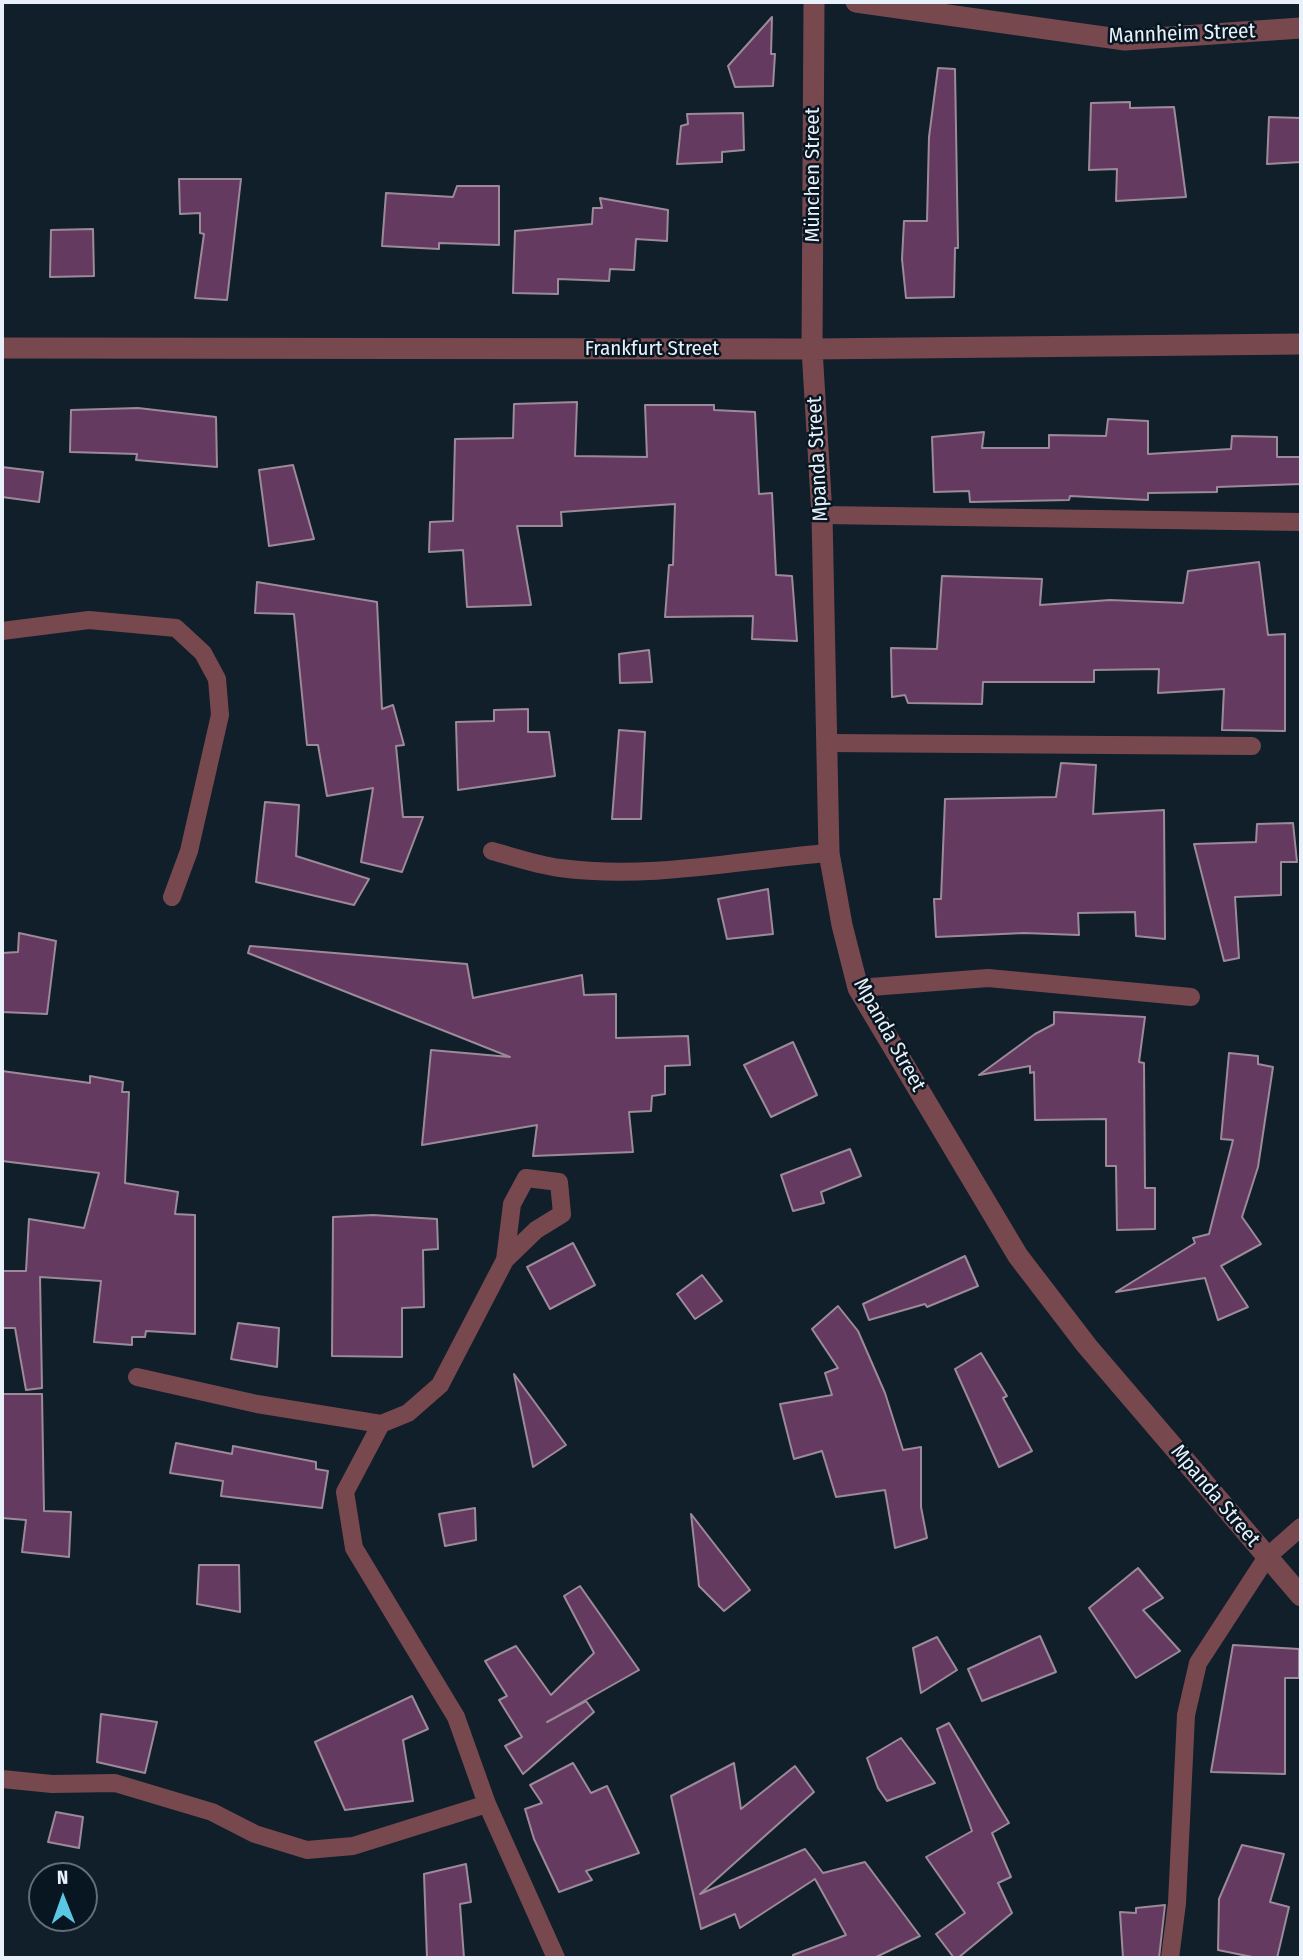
<!DOCTYPE html>
<html>
<head>
<meta charset="utf-8">
<style>
  body { margin:0 }
  #map { position:relative; width:1303px; height:1960px; overflow:hidden; background:#111f2b; font-family:"Fira Sans Condensed",sans-serif }
  canvas { display:block }
  .frame { position:absolute; inset:0; border:4px solid #e8f1f9; pointer-events:none }
  .north { position:absolute; left:28px; top:1862px; width:70px; height:70px; box-sizing:border-box; background:#081621; border:2px solid #626e77; border-radius:50%; rotate:359deg; font-size:19px; font-weight:700; line-height:28px; text-align:center; color:#e8f1f9 }
  .north::after { content:''; display:block; margin:auto; width:24px; height:32px; background:#5ac8e5; clip-path:polygon(50% 0,100% 100%,50% 72%,0 100%) }
</style>
</head>
<body>
<div id="map">
<canvas width="1303" height="1960"></canvas>
<div class="frame"></div>
<div class="north">N</div>
</div>
<script>
const g = document.querySelector('canvas').getContext('2d');
g.lineJoin = 'round';
function paint(path, color) {
  g.fillStyle = color;
  g.fill(path, 'evenodd');
}
function trace(path, color, width, dash) {
  g.strokeStyle = color;
  g.lineWidth = width;
  g.lineCap = dash ? 'butt' : 'round';
  g.setLineDash(dash || []);
  g.stroke(path);
}
function drawText(font, color, halo, rows, align = 'center') {
  g.font = font + ' "Fira Sans Condensed",sans-serif';
  g.lineWidth = 5;
  g.setLineDash([]);
  g.textBaseline = 'middle';
  g.strokeStyle = halo;
  g.fillStyle = color;
  for (const [text, x, y, turn = 0] of rows) {
    g.save();
    g.translate(x, y);
    g.rotate((+turn || 0) * Math.PI / 180);
    g.textAlign = isNaN(turn) ? turn : align;
    if (halo) g.strokeText(text, 0, 0);
    g.fillText(text, 0, 0);
    g.restore();
  }
}
const building = new Path2D(`
  M 772,17 L 771,54 L 775,54 L 773,86 L 735,87 L 728,66 Z
  M 938,68 L 955,69 L 958,248 L 955,248 L 954,297 L 906,298 L 902,259 L 904,221 L 927,221 L 929,137 Z
  M 1130,102 L 1130,108 L 1174,107 L 1186,197 L 1116,201 L 1117,169 L 1089,170 L 1091,103 Z
  M 743,113 L 744,150 L 722,152 L 722,162 L 677,164 L 681,126 L 688,124 L 687,114 Z
  M 1269,117 L 1301,118 L 1301,162 L 1267,164 Z
  M 179,179 L 241,179 L 227,300 L 195,298 L 204,234 L 200,233 L 200,213 L 180,214 Z
  M 457,186 L 499,186 L 499,245 L 439,243 L 439,249 L 382,246 L 386,193 L 453,197 Z
  M 600,198 L 668,210 L 667,241 L 636,239 L 634,270 L 610,269 L 609,281 L 558,279 L 558,294 L 513,293 L 515,231 L 592,224 L 593,208 L 602,208 Z
  M 93,229 L 94,276 L 50,277 L 51,230 Z
  M 577,402 L 575,456 L 647,457 L 645,405 L 714,405 L 714,410 L 755,412 L 759,494 L 772,493 L 776,575 L 792,576 L 797,641 L 752,639 L 753,616 L 665,617 L 669,565 L 673,565 L 675,504 L 561,512 L 562,526 L 517,526 L 531,605 L 467,607 L 463,550 L 429,552 L 430,522 L 453,521 L 455,439 L 513,438 L 514,404 Z
  M 138,408 L 216,417 L 217,467 L 136,460 L 137,454 L 70,452 L 71,410 Z
  M 1108,419 L 1148,421 L 1148,454 L 1231,449 L 1232,436 L 1277,437 L 1277,457 L 1301,457 L 1301,484 L 1217,487 L 1217,492 L 1148,493 L 1148,500 L 1070,496 L 1069,500 L 970,502 L 969,491 L 934,492 L 932,437 L 984,432 L 982,448 L 1049,448 L 1049,435 L 1106,436 Z
  M 293,465 L 314,539 L 269,546 L 259,470 Z
  M 2,467 L 43,472 L 39,502 L 2,497 Z
  M 1259,562 L 1268,635 L 1285,634 L 1285,731 L 1222,730 L 1224,689 L 1158,693 L 1159,669 L 1094,670 L 1094,682 L 983,682 L 982,704 L 908,703 L 905,695 L 892,697 L 891,648 L 937,649 L 942,576 L 1042,579 L 1040,605 L 1110,600 L 1183,603 L 1188,571 Z
  M 257,582 L 377,602 L 382,709 L 393,705 L 404,745 L 396,746 L 403,817 L 423,817 L 402,872 L 361,862 L 373,788 L 327,796 L 318,745 L 307,745 L 294,614 L 255,613 Z
  M 649,650 L 652,682 L 620,683 L 619,654 Z
  M 528,709 L 528,732 L 549,732 L 555,776 L 458,790 L 456,722 L 494,721 L 494,710 Z
  M 619,730 L 645,732 L 641,819 L 612,819 Z
  M 1061,763 L 1096,765 L 1093,814 L 1164,810 L 1165,939 L 1136,936 L 1135,912 L 1078,913 L 1079,935 L 1024,933 L 936,937 L 934,899 L 941,899 L 945,799 L 1056,797 Z
  M 265,802 L 299,805 L 296,856 L 369,879 L 354,905 L 256,882 Z
  M 1293,823 L 1297,862 L 1281,862 L 1281,895 L 1235,897 L 1239,958 L 1224,961 L 1194,844 L 1256,842 L 1257,824 Z
  M 768,889 L 773,934 L 727,939 L 718,899 Z
  M 19,933 L 56,941 L 47,1014 L 2,1012 L 2,953 L 18,952 Z
  M 250,946 L 467,964 L 473,998 L 582,975 L 584,995 L 616,994 L 616,1038 L 688,1036 L 690,1065 L 665,1066 L 665,1094 L 652,1096 L 651,1111 L 629,1112 L 633,1152 L 533,1156 L 537,1125 L 422,1145 L 431,1050 L 510,1057 L 248,953 Z
  M 1054,1012 L 1145,1017 L 1139,1062 L 1144,1063 L 1145,1188 L 1155,1188 L 1155,1229 L 1117,1230 L 1116,1166 L 1106,1166 L 1106,1119 L 1035,1120 L 1034,1072 L 1030,1073 L 1030,1066 L 979,1075 L 1035,1034 L 1054,1024 Z
  M 793,1042 L 817,1095 L 771,1117 L 744,1065 Z
  M 1229,1053 L 1258,1056 L 1258,1064 L 1273,1067 L 1258,1167 L 1242,1217 L 1261,1244 L 1221,1266 L 1248,1307 L 1218,1320 L 1205,1278 L 1116,1292 L 1195,1243 L 1193,1238 L 1209,1234 L 1233,1140 L 1221,1139 Z
  M 2,1071 L 90,1083 L 90,1076 L 123,1082 L 122,1092 L 129,1092 L 125,1183 L 178,1192 L 175,1214 L 195,1215 L 195,1334 L 146,1331 L 145,1337 L 132,1337 L 132,1345 L 94,1342 L 101,1281 L 40,1277 L 42,1388 L 26,1390 L 15,1328 L 2,1328 L 2,1271 L 26,1271 L 29,1219 L 84,1228 L 99,1173 L 2,1161 Z
  M 850,1149 L 861,1176 L 821,1192 L 824,1203 L 793,1211 L 781,1175 Z
  M 373,1215 L 437,1219 L 438,1249 L 423,1250 L 424,1307 L 402,1308 L 402,1357 L 332,1356 L 333,1217 Z
  M 573,1243 L 595,1285 L 550,1309 L 527,1267 Z
  M 965,1256 L 978,1286 L 927,1307 L 925,1304 L 869,1320 L 863,1304 Z
  M 702,1275 L 722,1301 L 695,1319 L 677,1294 Z
  M 838,1306 L 858,1331 L 885,1393 L 903,1450 L 921,1447 L 921,1507 L 927,1538 L 895,1548 L 885,1490 L 836,1497 L 822,1451 L 794,1459 L 780,1404 L 832,1395 L 825,1373 L 838,1368 L 812,1329 Z
  M 238,1323 L 279,1328 L 277,1367 L 231,1359 Z
  M 981,1353 L 1007,1396 L 1003,1398 L 1032,1451 L 999,1467 L 955,1369 Z
  M 514,1374 L 566,1445 L 533,1467 Z
  M 2,1394 L 42,1394 L 44,1511 L 71,1512 L 69,1557 L 22,1552 L 26,1520 L 2,1518 Z
  M 176,1443 L 232,1454 L 233,1446 L 316,1462 L 316,1469 L 328,1471 L 322,1508 L 221,1496 L 223,1481 L 170,1473 Z
  M 475,1508 L 476,1540 L 445,1546 L 439,1514 Z
  M 691,1514 L 750,1590 L 724,1611 L 699,1586 Z
  M 199,1565 L 239,1565 L 240,1612 L 197,1604 Z
  M 1138,1568 L 1163,1598 L 1143,1610 L 1180,1651 L 1136,1678 L 1089,1608 Z
  M 580,1586 L 639,1670 L 547,1722 L 586,1701 L 594,1712 L 523,1774 L 505,1746 L 522,1737 L 499,1700 L 507,1696 L 485,1661 L 516,1646 L 551,1695 L 594,1653 L 564,1596 Z
  M 1040,1636 L 1056,1672 L 982,1701 L 968,1669 Z
  M 937,1637 L 957,1670 L 921,1693 L 913,1648 Z
  M 1233,1645 L 1299,1649 L 1299,1678 L 1285,1678 L 1285,1774 L 1211,1772 Z
  M 412,1696 L 428,1729 L 403,1740 L 413,1801 L 345,1810 L 315,1742 Z
  M 101,1714 L 157,1722 L 145,1773 L 97,1762 Z
  M 949,1723 L 1009,1823 L 992,1833 L 1011,1877 L 998,1883 L 1012,1913 L 958,1958 L 954,1958 L 936,1934 L 965,1913 L 926,1857 L 972,1831 L 937,1729 Z
  M 901,1738 L 935,1783 L 887,1801 L 878,1788 L 867,1758 Z
  M 573,1763 L 591,1793 L 607,1786 L 639,1853 L 586,1871 L 592,1880 L 559,1892 L 534,1839 L 525,1809 L 542,1803 L 530,1785 Z
  M 734,1763 L 741,1809 L 795,1766 L 814,1792 L 700,1894 L 805,1849 L 823,1873 L 865,1862 L 920,1936 L 874,1958 L 793,1958 L 793,1955 L 846,1935 L 815,1879 L 740,1928 L 735,1914 L 701,1929 L 671,1796 Z
  M 56,1812 L 83,1817 L 79,1848 L 48,1842 Z
  M 1242,1845 L 1284,1854 L 1270,1902 L 1289,1907 L 1277,1958 L 1257,1958 L 1218,1950 L 1219,1899 Z
  M 466,1864 L 471,1902 L 460,1904 L 464,1958 L 427,1958 L 424,1874 Z
  M 1165,1905 L 1159,1958 L 1123,1958 L 1120,1912 L 1136,1913 L 1136,1908 Z`);
const lane = new Path2D(`
  M 822,515 L 1301,522
  M 2,631 L 89,620 L 176,628 L 203,653 L 217,679 L 220,715 L 189,851 L 172,897
  M 827,743 L 1252,746
  M 492,851 C 514,857 537,865 560,868 C 650,880 740,860 829,853
  M 858,988 L 988,978 L 1191,997
  M 137,1377 L 257,1404 L 381,1424 L 408,1413 L 440,1385 L 505,1260 L 536,1230 L 562,1214 L 559,1182 L 526,1178 L 512,1204 L 505,1260
  M 381,1424 L 345,1492 L 354,1548 L 456,1717 L 487,1804 L 556,1958
  M 2,1779 L 52,1784 L 115,1783 L 212,1812 L 255,1834 L 307,1850 L 353,1846 L 487,1804
  M 1170,1958 L 1177,1903 L 1186,1715 L 1198,1663 L 1267,1557 L 1301,1527`);
const street = new Path2D(`
  M 814,2 L 812,349 L 822,515 L 829,853 L 842,925 L 858,988 L 1018,1256 L 1087,1346 L 1301,1596
  M 856,2 L 1125,40 L 1301,28
  M 2,348 L 812,349 L 1301,344`);
const streetNames = [
  ["Mannheim Street",1182,34,-2],
  ["München Street",813,175,-90],
  ["Frankfurt Street",652,349],
  ["Mpanda Street",818,459,-93],
  ["Mpanda Street",889,1035,61],
  ["Mpanda Street",1215,1496,50]
];
paint(building, '#653a60');
trace(building, '#9c8a99', 2);
trace(lane, '#77494f', 18);
trace(street, '#77494f', 21);
drawText('21px', '#e8f1f9', '#081621', streetNames);
</script>
</body>
</html>
